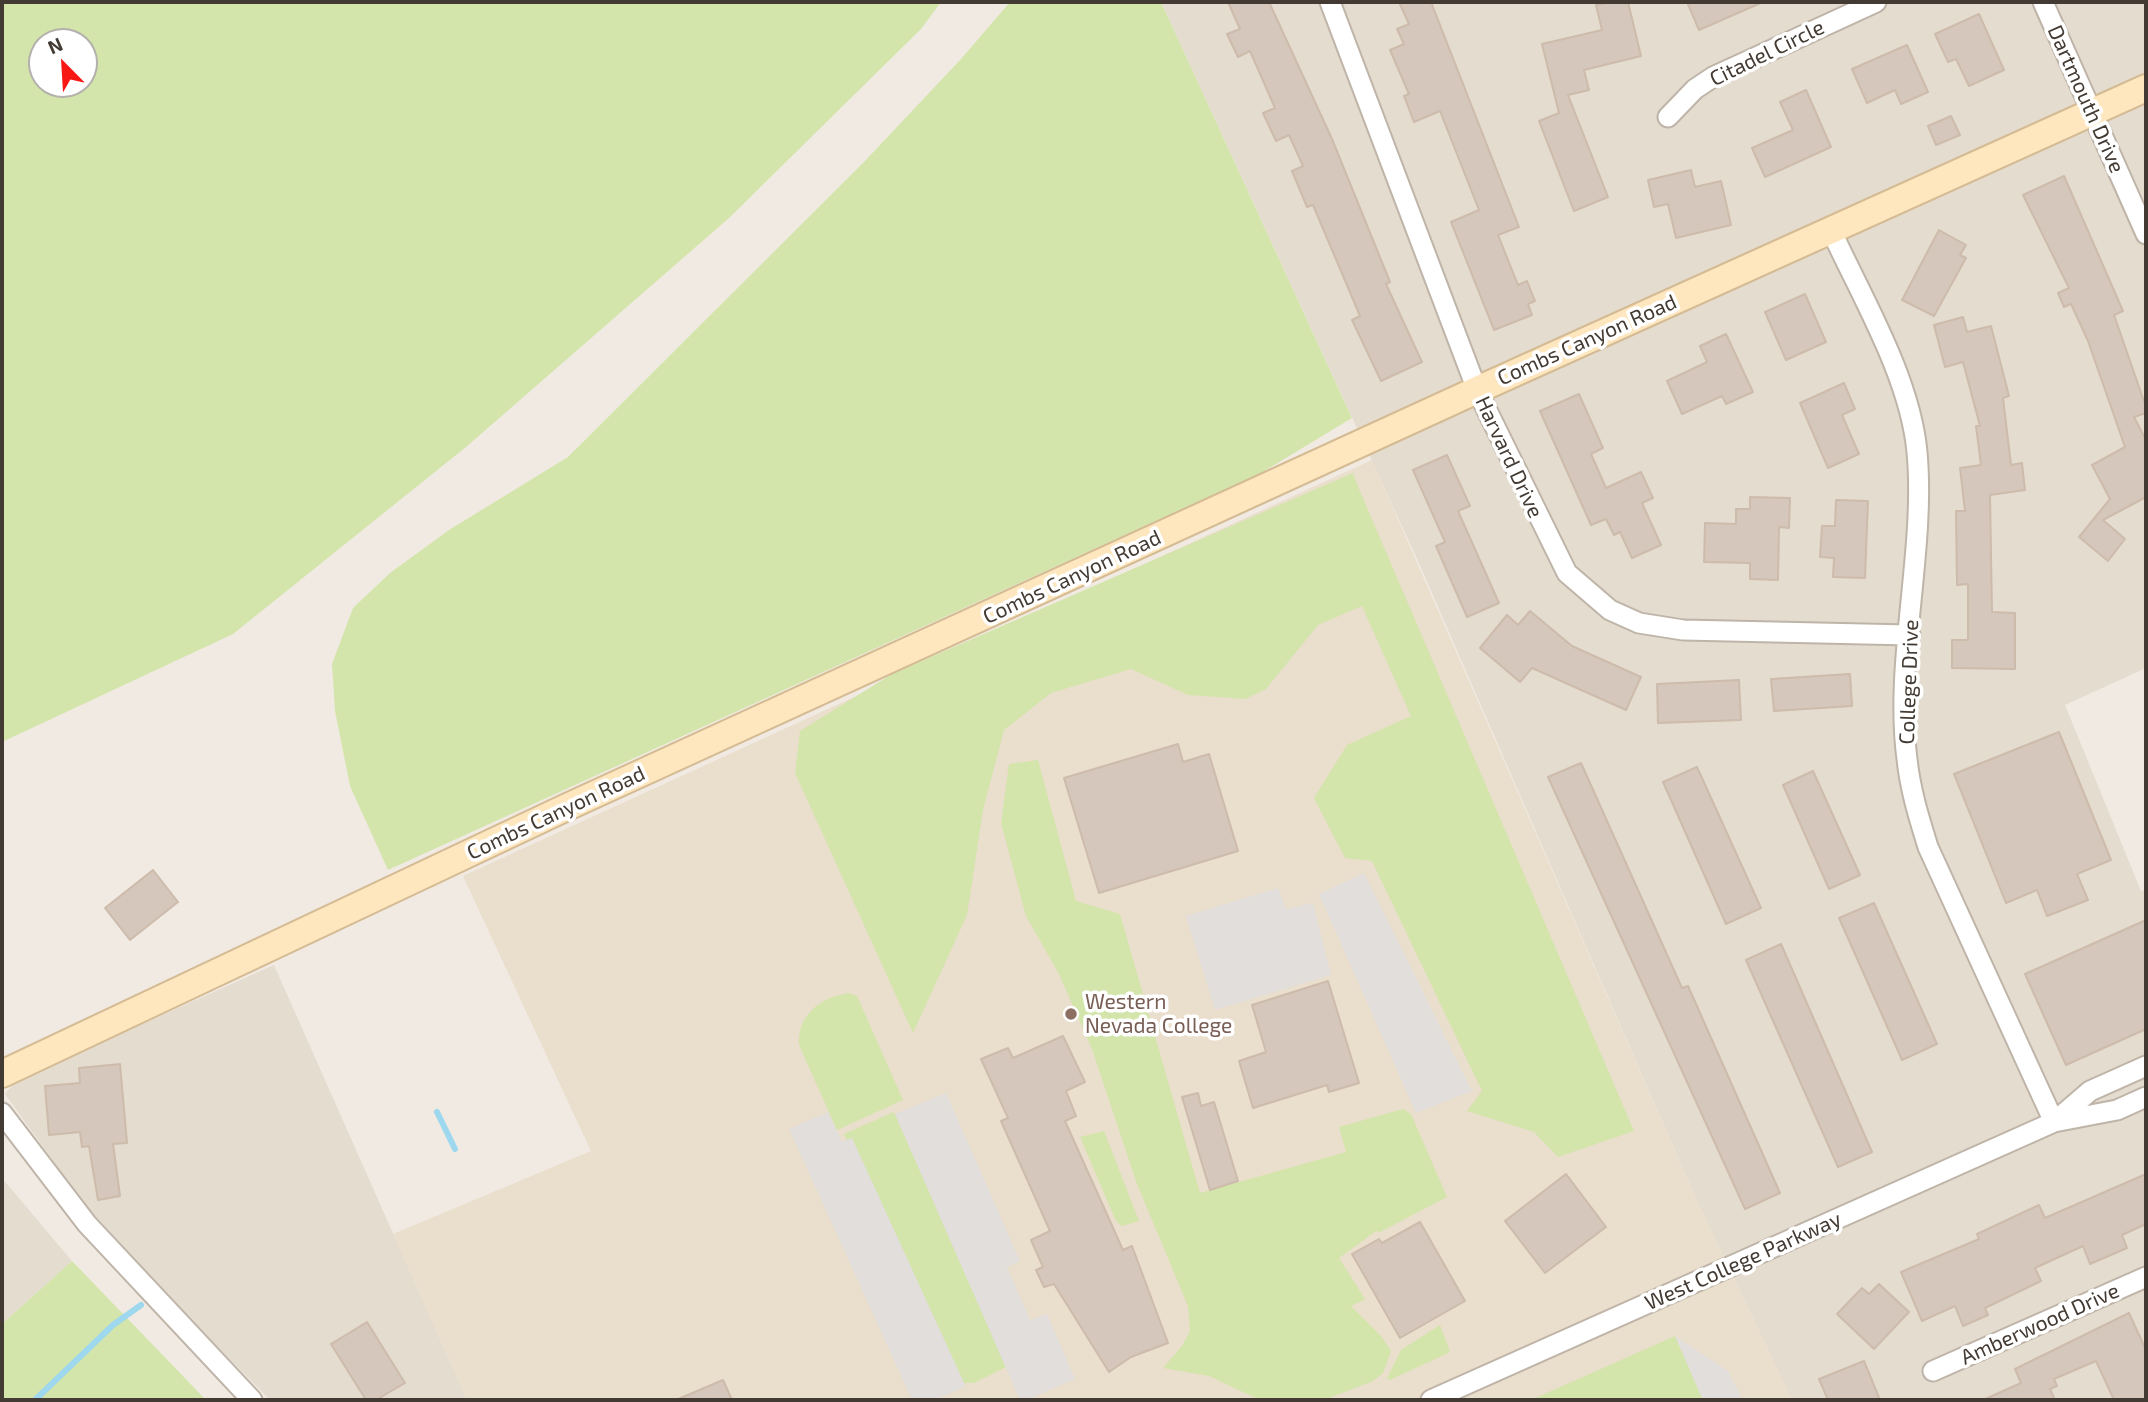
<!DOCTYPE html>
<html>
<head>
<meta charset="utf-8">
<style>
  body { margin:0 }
  #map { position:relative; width:2148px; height:1402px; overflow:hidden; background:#f1eae2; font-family:"Exo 2",sans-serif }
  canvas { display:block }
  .frame { position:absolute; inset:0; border:4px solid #423a33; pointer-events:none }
  .north { position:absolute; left:28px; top:28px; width:70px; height:70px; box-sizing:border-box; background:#fff; border:2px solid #b3b0ad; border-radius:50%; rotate:336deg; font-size:19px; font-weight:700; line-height:28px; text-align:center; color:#423a33 }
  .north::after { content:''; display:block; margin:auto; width:24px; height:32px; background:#f71713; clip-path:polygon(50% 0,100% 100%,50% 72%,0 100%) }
</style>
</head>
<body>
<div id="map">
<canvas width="2148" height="1402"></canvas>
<div class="frame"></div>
<div class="north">N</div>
</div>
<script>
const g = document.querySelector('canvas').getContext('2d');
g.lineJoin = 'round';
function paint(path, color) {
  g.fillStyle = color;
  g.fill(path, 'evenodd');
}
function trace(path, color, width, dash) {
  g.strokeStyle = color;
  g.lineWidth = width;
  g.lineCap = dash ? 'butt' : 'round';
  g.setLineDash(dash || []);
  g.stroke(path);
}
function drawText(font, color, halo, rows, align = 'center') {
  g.font = font + ' "Exo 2",sans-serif';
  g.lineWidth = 7;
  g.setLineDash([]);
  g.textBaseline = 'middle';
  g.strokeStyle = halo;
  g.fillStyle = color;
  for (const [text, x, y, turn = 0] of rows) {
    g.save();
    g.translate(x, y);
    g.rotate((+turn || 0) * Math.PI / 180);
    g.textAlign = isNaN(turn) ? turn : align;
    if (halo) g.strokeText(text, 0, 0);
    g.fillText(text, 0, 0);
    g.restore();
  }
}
const residential = new Path2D(`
  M 1161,2 L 2146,2 L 2146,668 L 2065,705 L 2141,891 L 2146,890 L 2146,1400 L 1792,1400 L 1696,1199 L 1418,561 Z
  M 274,965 L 467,1400 L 270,1400 L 188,1317 L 84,1204 L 5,1094 L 17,1080 Z
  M 2,1178 L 72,1261 L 2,1324 Z`);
const education = new Path2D(`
  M 1372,460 L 1696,1199 L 1792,1400 L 467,1400 L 393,1234 L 591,1151 L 463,876 Z`);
const green = new Path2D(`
  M 2,2 L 941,2 L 921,29 L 729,218 L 466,447 L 233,634 L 2,742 ZM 84,42 L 84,84 L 42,84 L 42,42 Z
  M 1010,2 L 1161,2 L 1352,418 L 1261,473 L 388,870 L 350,786 L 335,711 L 332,664 L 353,608 L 390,573 L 449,530 L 568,457 L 864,162 L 961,59 Z
  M 1353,473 L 1359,489 L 1634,1131 L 1558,1157 L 1534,1132 L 1467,1111 L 1482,1091 L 1372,861 L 1345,858 L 1314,798 L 1347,745 L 1411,716 L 1362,606 L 1318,625 L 1266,689 L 1245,699 L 1188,695 L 1131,669 L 1051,693 L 1004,730 L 983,810 L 967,915 L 913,1033 L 795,773 L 800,731 L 892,674 Z
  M 1038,760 L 1076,901 L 1120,914 L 1200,1193 L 1346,1152 L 1339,1127 L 1403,1109 L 1411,1114 L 1447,1197 L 1380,1232 L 1376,1231 L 1339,1258 L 1365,1299 L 1351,1306 L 1381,1336 L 1391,1351 L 1383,1373 L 1373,1381 L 1324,1400 L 1260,1400 L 1209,1376 L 1163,1368 L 1182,1346 L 1190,1331 L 1188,1306 L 1137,1184 L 1092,1049 L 1059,974 L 1026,916 L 1001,823 L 1009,764 Z
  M 849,993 L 857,996 L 903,1100 L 837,1130 L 799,1045 C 797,1015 821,997 849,993 Z
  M 894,1112 L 1006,1367 L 974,1383 L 964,1383 L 852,1139 L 847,1140 L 844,1134 Z
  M 1104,1131 L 1139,1221 L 1122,1226 L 1116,1221 L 1080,1137 Z
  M 72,1261 L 206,1400 L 2,1400 L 2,1324 Z
  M 1440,1325 L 1450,1352 L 1390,1380 L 1387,1378 L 1401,1350 Z
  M 1675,1336 L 1703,1400 L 1531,1400 Z`);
const parking = new Path2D(`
  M 1364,873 L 1472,1091 L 1416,1113 L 1319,894 Z
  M 1278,888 L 1286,909 L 1313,903 L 1331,975 L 1215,1010 L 1186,916 Z
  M 946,1093 L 1020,1261 L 1007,1267 L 1030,1320 L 1047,1314 L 1075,1379 L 1026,1400 L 1020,1400 L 895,1114 Z
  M 828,1112 L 842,1142 L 852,1138 L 964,1383 L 965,1387 L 934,1400 L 912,1400 L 789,1129 Z
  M 1675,1336 L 1728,1371 L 1743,1400 L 1703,1400 Z`);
const stream = new Path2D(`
  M 437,1112 L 455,1149
  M 35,1400 L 113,1325 L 141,1305`);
const building = new Path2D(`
  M 1228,2 L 1269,2 L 1332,139 L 1390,282 L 1386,284 L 1422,362 L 1381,381 L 1352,320 L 1360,316 L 1313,205 L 1307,207 L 1292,171 L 1303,166 L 1289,135 L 1276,141 L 1263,113 L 1275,108 L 1250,51 L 1238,57 L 1227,34 L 1240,29 Z
  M 1399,2 L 1431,2 L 1519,227 L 1498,235 L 1518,285 L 1527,281 L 1535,301 L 1528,304 L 1532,315 L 1494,330 L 1451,222 L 1479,210 L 1440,111 L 1414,122 L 1404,96 L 1409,94 L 1390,50 L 1404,44 L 1397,29 L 1409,24 Z
  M 1611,2 L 1628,2 L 1641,56 L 1584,70 L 1589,90 L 1568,95 L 1608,197 L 1574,211 L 1539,121 L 1559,113 L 1542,44 L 1602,30 L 1596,5 Z
  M 1687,2 L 1763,2 L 1699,30 Z
  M 1979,14 L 2004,70 L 1969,86 L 1956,59 L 1948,62 L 1935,34 Z
  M 1907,45 L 1928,92 L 1901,104 L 1895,90 L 1867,103 L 1852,69 Z
  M 1806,90 L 1831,147 L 1765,177 L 1752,148 L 1793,130 L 1780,102 Z
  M 1951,116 L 1960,135 L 1936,145 L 1928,126 Z
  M 1691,170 L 1695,187 L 1721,181 L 1731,225 L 1676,238 L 1668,204 L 1654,207 L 1648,180 Z
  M 2064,176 L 2123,311 L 2114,315 L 2146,407 L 2146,413 L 2134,417 L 2146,440 L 2146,497 L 2103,520 L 2125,539 L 2108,561 L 2079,537 L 2110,499 L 2092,465 L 2125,447 L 2088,341 L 2071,304 L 2064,307 L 2058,293 L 2069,288 L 2023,195 Z
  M 1939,230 L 1966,245 L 1960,255 L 1966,258 L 1934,316 L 1902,300 Z
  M 1805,294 L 1826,342 L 1786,360 L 1765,312 Z
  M 1963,317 L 1967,332 L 1991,326 L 2009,396 L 2003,398 L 2011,465 L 2022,463 L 2025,490 L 1990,495 L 1992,612 L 2015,613 L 2015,669 L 1952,668 L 1952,640 L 1968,640 L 1968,584 L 1957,585 L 1956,511 L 1965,511 L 1960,468 L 1981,465 L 1976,426 L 1980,426 L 1963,362 L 1945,367 L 1934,325 Z
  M 1726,334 L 1753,392 L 1726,404 L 1722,396 L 1682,414 L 1667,381 L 1707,362 L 1700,346 Z
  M 1844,383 L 1855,409 L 1842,415 L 1859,454 L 1828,468 L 1800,403 Z
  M 1579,394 L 1603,448 L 1591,454 L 1606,488 L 1641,472 L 1653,498 L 1642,503 L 1661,545 L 1632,558 L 1620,532 L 1614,535 L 1606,519 L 1591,525 L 1540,411 Z
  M 1447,455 L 1470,506 L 1458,511 L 1499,603 L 1467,617 L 1436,546 L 1445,542 L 1413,470 Z
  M 1750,497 L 1790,498 L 1789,528 L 1779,527 L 1778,580 L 1750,579 L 1750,563 L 1704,562 L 1705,523 L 1736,524 L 1736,509 L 1750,509 Z
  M 1836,500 L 1868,501 L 1865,578 L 1833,577 L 1834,558 L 1820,557 L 1822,526 L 1835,526 Z
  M 1530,611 L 1572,646 L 1641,677 L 1626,710 L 1532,668 L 1520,682 L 1480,648 L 1507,615 L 1518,625 Z
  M 1850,674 L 1852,706 L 1774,711 L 1771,679 Z
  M 1739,680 L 1741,720 L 1658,723 L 1657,684 Z
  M 2059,732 L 2111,860 L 2077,874 L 2088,900 L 2047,916 L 2037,890 L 2006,903 L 1954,774 Z
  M 1178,744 L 1183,762 L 1209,754 L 1238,851 L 1099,893 L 1064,778 Z
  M 1581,763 L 1682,988 L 1688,986 L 1780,1193 L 1745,1209 L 1548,777 Z
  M 1697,767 L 1761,908 L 1726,924 L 1663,782 Z
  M 1813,771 L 1860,875 L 1829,889 L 1783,785 Z
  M 153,870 L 178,902 L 130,940 L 105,908 Z
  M 1874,903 L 1937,1044 L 1902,1060 L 1839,918 Z
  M 2146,920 L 2146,1029 L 2066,1065 L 2025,974 Z
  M 1781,944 L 1872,1152 L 1838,1167 L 1746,960 Z
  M 1328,981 L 1359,1083 L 1329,1092 L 1327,1085 L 1253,1108 L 1239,1061 L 1266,1052 L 1252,1005 Z
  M 1063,1036 L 1085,1082 L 1066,1091 L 1076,1116 L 1065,1121 L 1123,1250 L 1132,1246 L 1168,1343 L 1131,1357 L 1109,1372 L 1054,1284 L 1044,1287 L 1036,1270 L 1043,1267 L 1031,1240 L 1050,1231 L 1001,1121 L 1008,1118 L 981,1059 L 1008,1048 L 1013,1058 Z
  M 120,1064 L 127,1143 L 113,1144 L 120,1196 L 98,1200 L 89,1146 L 82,1147 L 80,1132 L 49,1135 L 45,1086 L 80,1083 L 79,1068 Z
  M 1198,1093 L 1201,1106 L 1214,1102 L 1238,1181 L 1210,1190 L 1182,1097 Z
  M 1566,1174 L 1606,1227 L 1545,1273 L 1505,1221 Z
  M 2146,1174 L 2146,1224 L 2122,1235 L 2127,1248 L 2090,1264 L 2083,1246 L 2035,1268 L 2041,1281 L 1985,1308 L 1988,1315 L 1963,1326 L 1955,1306 L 1922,1321 L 1901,1272 L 1979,1239 L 1977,1234 L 2039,1205 L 2045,1218 Z
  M 1420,1222 L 1465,1301 L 1400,1338 L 1352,1254 L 1379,1239 L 1382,1243 Z
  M 1879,1284 L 1909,1312 L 1874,1349 L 1837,1314 L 1862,1288 L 1869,1294 Z
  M 2129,1313 L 2146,1350 L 2146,1400 L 2114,1400 L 2096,1361 L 2054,1379 L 2057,1386 L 2050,1389 L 2055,1400 L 1983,1400 L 2021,1383 L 2015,1369 Z
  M 367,1322 L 405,1383 L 376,1400 L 366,1400 L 331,1344 Z
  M 1864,1361 L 1880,1400 L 1828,1400 L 1819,1379 Z
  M 723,1380 L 732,1400 L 676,1400 Z`);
const street = new Path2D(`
  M 1330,2 L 1477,390 L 1567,573 L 1610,610 L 1639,623 L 1683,630 L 1910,635
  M 2043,2 L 2146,234
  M 1668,117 L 1695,89 L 1713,77 L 1876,2
  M 1831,230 C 1862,298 1910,377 1917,452 C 1926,551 1894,662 1907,759 C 1910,789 1919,818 1928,847 L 2054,1122
  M 2,1113 L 87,1224 L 252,1400
  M 2054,1122 L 2090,1091 L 2146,1066
  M 1933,1371 L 2146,1277
  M 1431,1400 L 2054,1122 L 2117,1110 L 2146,1097`);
const secondary = new Path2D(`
  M 2,1074 L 565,808 L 1477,390 L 2146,88`);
const markers = [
  [1071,1014,7,"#8d6e63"]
];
const streetNames = [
  ["Citadel Circle",1767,53,-26],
  ["Dartmouth Drive",2086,99,66],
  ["Combs Canyon Road",1587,340,-24],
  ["Harvard Drive",1509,457,65],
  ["Combs Canyon Road",1072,577,-25],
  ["College Drive",1909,682,-88],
  ["Combs Canyon Road",556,813,-25],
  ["West College Parkway",1743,1261,-24],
  ["Amberwood Drive",2040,1324,-24]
];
const educationNames = [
  ["Western",1085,1002],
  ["Nevada College",1085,1026]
];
paint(residential, '#e5dcd0');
paint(education, '#eadecc');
paint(green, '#d3e5aa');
paint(parking, '#e1dedb');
trace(stream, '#9ed8ee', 6);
paint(building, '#d5c7bb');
trace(building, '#cdbbab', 2);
trace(street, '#bfb4a8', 23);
trace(secondary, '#d4bb94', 30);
trace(street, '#fff', 19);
trace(secondary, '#fee6bf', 26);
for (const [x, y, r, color] of markers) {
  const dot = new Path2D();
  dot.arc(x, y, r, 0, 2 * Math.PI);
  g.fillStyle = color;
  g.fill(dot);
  trace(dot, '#fff', 2.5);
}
drawText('21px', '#423a33', '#fff', streetNames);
drawText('21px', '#785e54', '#fff', educationNames, 'left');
</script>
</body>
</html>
